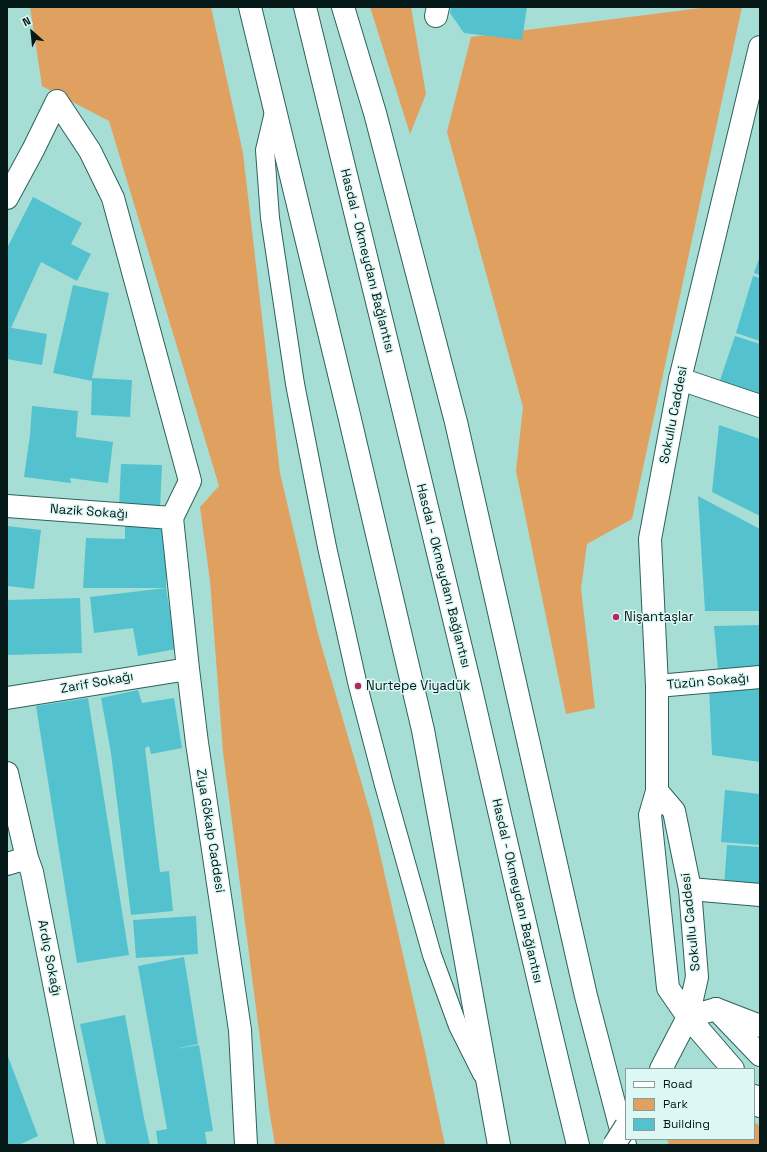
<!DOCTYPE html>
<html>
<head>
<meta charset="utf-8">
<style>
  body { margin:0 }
  #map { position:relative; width:767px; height:1152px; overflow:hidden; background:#a6ded6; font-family:"Space Grotesk",sans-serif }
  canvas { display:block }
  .frame { position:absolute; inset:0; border:8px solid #041917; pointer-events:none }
  .legend { position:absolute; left:625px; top:1068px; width:130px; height:72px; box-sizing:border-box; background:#ddf8f4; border:1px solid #869f9c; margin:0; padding:5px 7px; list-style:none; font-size:12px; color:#041917 }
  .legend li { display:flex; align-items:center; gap:8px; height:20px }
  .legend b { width:20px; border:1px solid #869f9c }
  .north { position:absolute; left:12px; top:12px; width:40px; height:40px; -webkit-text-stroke:3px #ddf8f4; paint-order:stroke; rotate:333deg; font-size:11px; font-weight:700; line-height:16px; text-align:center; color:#041917 }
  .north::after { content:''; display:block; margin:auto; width:14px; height:18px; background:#041917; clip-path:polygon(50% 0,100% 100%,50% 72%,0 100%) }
</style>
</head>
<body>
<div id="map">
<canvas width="767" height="1152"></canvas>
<div class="frame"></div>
<ul class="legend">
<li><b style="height:5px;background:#fff"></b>Road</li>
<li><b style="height:11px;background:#e0a160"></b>Park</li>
<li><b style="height:11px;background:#53c2ce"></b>Building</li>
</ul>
<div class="north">N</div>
</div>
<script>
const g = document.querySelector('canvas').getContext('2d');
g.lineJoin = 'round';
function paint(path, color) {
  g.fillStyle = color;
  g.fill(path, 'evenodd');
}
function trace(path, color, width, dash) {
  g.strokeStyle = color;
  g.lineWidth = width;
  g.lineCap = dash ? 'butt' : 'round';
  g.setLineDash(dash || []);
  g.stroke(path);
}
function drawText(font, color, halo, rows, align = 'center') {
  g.font = font + ' "Space Grotesk",sans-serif';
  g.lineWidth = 3;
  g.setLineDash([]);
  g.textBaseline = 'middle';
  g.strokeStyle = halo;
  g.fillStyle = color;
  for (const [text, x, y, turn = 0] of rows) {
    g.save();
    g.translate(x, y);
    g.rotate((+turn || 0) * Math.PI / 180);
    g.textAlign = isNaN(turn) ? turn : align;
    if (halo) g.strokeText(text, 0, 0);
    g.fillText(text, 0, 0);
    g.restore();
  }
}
const green = new Path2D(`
  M 30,7 L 211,7 L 243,153 L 280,473 L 318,634 L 372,819 L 425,1051 L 445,1145 L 275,1145 L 269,1109 L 223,752 L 210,581 L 200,507 L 219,486 L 109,121 L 42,86 Z
  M 370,7 L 411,7 L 426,94 L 410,134 Z
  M 709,7 L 742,7 L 632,519 L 587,544 L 581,589 L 595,708 L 566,714 L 516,471 L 523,407 L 447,132 L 471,37 Z
  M 754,1122 L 760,1126 L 760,1145 L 669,1145 L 667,1139 L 754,1139 Z`);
const building = new Path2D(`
  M 451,7 L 527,7 L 522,40 L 464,33 L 450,13 Z
  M 33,197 L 82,223 L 71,244 L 91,254 L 77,281 L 41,262 L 11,328 L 7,326 L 7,248 Z
  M 760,256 L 760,275 L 754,273 Z
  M 753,276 L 760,278 L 760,341 L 736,333 Z
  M 73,285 L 109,293 L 92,378 L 132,380 L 130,417 L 91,415 L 92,381 L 53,373 Z
  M 7,327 L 47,334 L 42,365 L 7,359 Z
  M 735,336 L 760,344 L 760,403 L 717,389 Z
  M 32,406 L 78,411 L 76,437 L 113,442 L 108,483 L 70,478 L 71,483 L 24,477 L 30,435 Z
  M 719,425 L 760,439 L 760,516 L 712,492 Z
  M 121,464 L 162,465 L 160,510 L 119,508 Z
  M 698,496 L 760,529 L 760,611 L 705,611 Z
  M 125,523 L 167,524 L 166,588 L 83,588 L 86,538 L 125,539 Z
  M 7,526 L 41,530 L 34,589 L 7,586 Z
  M 166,588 L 176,649 L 138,656 L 133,628 L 94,633 L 90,597 Z
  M 80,598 L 82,653 L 7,655 L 7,600 Z
  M 760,625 L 760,668 L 718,671 L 714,626 Z
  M 709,688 L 760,689 L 760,762 L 712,755 Z
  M 138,690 L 142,703 L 174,698 L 182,748 L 151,754 L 149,746 L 145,748 L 160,872 L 169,871 L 173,911 L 131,915 L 111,753 L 101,698 Z
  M 88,698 L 129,955 L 77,963 L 36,706 Z
  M 725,790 L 760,794 L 760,845 L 721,842 Z
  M 727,845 L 760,847 L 760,889 L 724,886 Z
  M 196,916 L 198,954 L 136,958 L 133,920 Z
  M 184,957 L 198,1044 L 174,1049 L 199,1045 L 213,1131 L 205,1132 L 207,1145 L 158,1145 L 156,1131 L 167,1129 L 138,966 Z
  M 125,1015 L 144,1118 L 150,1145 L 106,1145 L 80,1024 Z
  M 7,1054 L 38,1136 L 19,1145 L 7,1145 Z`);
const lane = new Path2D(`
  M 275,108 L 265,150 L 270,218 L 295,384 L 327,547 L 358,686 L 384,785 L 432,955 L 458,1026 L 482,1074`);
const street = new Path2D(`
  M 436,16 L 438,7
  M 7,198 L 33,150 L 57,101 L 90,151 L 113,198 L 190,481 L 172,518
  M 680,379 L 760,406
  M 7,506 L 172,518
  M 172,518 L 188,669 L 197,743 L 240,1030 L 246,1145
  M 657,686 L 760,677
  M 7,698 L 188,669
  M 7,773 L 27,858 L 32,872 L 86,1145
  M 7,864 L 27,858
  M 690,889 L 760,895
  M 716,1009 L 760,1026`);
const secondary = new Path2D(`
  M 657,791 L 674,811 L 690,889 L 697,977 L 688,1017 L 661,1069
  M 688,1017 L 716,1009 L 760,1055
  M 733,1069 L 688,1017 L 668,988 L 650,815 L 657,791 L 657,686 L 650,539 L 680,379 L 760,47
  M 754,1096 L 760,1106`);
const highway = new Path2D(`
  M 250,7 L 349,415 L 423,730 L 461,935 L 499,1145
  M 305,7 C 360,232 415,456 469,681 C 505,836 540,991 578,1145
  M 343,7 L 375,113 L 456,422 L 586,996 L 625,1145`);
const secondaryBridge = new Path2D(`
  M 614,1145 L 626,1126`);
const markers = [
  [616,617,4,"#b6275a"],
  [358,686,4,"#b6275a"]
];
const streetNames = [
  ["Hasdal - Okmeydanı Bağlantısı",367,261,76],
  ["Sokullu Caddesi",674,415,-79],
  ["Nazik Sokağı",89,512,4],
  ["Hasdal - Okmeydanı Bağlantısı",443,576,76],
  ["Tüzün Sokağı",708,682,-5],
  ["Zarif Sokağı",97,683,-10],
  ["Ziya Gökalp Caddesi",210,831,81],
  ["Hasdal - Okmeydanı Bağlantısı",517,891,77],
  ["Sokullu Caddesi",691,922,-96],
  ["Ardıç Sokağı",49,958,79]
];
const poiNames = [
  ["Nişantaşlar",624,617],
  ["Nurtepe Viyadük",366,686]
];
paint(green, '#e0a160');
paint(building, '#53c2ce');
trace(lane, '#2c625b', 20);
trace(street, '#2c625b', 24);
trace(secondary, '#2c625b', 24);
trace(highway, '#2c625b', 24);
trace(lane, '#fff', 18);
trace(street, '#fff', 22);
trace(secondary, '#fff', 22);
trace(highway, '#fff', 22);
trace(secondaryBridge, '#2c625b', 24, []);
trace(secondaryBridge, '#fff', 22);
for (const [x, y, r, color] of markers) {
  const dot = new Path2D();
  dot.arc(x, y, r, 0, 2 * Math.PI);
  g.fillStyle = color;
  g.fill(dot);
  trace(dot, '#ddf8f4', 1.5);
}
drawText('13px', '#041917', '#ddf8f4', streetNames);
drawText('13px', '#041917', '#ddf8f4', poiNames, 'left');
</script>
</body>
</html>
